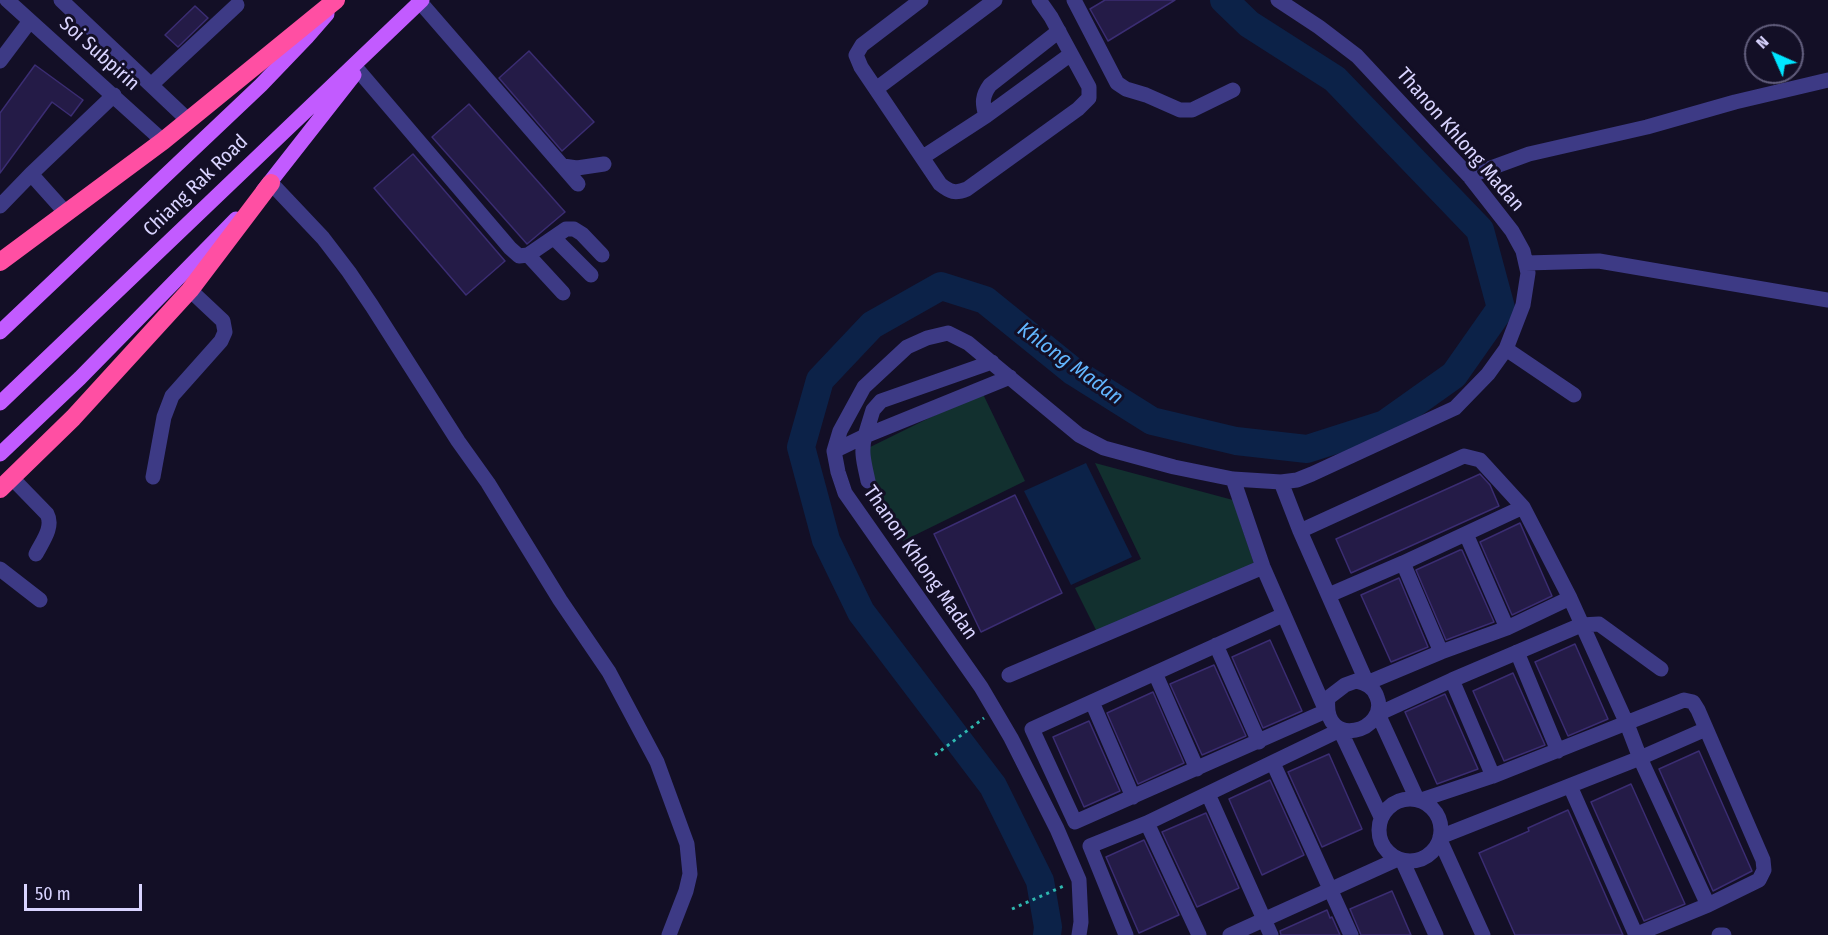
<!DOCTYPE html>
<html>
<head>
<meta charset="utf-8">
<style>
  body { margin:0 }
  #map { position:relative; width:1828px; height:935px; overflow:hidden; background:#130f26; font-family:"Fira Sans Condensed",sans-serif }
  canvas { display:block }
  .north { position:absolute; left:1744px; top:24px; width:60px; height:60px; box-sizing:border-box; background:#130f26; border:2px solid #625e7d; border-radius:50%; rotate:315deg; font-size:16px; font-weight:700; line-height:24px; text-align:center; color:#d9d4ff }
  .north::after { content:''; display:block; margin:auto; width:21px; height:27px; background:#00e5ff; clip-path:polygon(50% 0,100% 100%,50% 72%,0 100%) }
  .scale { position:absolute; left:24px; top:884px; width:118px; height:27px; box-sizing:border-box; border:3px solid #d9d4ff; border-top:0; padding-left:8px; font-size:18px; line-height:21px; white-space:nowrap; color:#d9d4ff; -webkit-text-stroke:4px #130f26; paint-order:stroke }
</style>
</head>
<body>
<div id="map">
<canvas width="1828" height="935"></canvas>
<div class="north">N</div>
<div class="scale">50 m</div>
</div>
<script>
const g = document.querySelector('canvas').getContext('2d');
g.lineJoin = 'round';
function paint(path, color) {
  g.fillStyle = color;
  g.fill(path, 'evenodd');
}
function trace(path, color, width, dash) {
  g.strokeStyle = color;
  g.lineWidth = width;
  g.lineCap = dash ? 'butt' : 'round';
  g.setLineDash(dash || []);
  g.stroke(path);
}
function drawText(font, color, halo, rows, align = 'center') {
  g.font = font + ' "Fira Sans Condensed",sans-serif';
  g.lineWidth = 6;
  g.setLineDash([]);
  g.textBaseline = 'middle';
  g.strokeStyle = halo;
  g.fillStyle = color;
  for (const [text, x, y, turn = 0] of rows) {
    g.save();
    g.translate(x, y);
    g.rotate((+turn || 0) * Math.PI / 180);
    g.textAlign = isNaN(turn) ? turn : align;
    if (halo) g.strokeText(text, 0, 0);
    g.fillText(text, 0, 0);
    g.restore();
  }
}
const green = new Path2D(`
  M 982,392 L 1025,481 L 903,541 L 860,452 Z
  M 1095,463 L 1233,500 L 1255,567 L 1098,634 L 1075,588 L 1141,559 Z`);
const water = new Path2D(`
  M 1086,463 L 1132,557 L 1071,585 L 1024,491 Z`);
const river = new Path2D(`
  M 1047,935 L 1048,927 L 1040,881 L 993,786 L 861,612 L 826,540 L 801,447 L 820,380 L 872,325 L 941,286 L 985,300 L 1074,372 L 1152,421 L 1236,441 L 1307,449 L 1385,424 L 1454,375 L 1501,308 L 1480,230 L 1335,79 L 1249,24 L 1224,0`);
const building = new Path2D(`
  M 1105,0 L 1175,0 L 1108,41 L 1090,9 Z
  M 195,6 L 208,18 L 178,47 L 165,35 Z
  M 529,51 L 594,122 L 562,151 L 499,78 Z
  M 35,65 L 83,100 L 71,116 L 52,102 L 0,173 L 0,113 Z
  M 469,104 L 565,212 L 527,244 L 432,137 Z
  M 413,154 L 505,261 L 466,295 L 374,188 Z
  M 1480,474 L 1490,485 L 1499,506 L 1351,573 L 1336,539 Z
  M 1015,495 L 1062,593 L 981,632 L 934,534 Z
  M 1520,523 L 1552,596 L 1512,615 L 1480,542 Z
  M 1460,550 L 1462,550 L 1494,622 L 1446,640 L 1416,570 Z
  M 1399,578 L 1428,647 L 1391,662 L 1361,595 Z
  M 1270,640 L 1302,711 L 1263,728 L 1232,657 Z
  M 1575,644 L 1608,719 L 1568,736 L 1535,662 Z
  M 1214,665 L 1246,736 L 1202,755 L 1170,684 Z
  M 1513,673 L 1545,745 L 1504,761 L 1473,691 Z
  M 1153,692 L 1184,763 L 1138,784 L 1107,713 Z
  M 1445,694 L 1478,769 L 1437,784 L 1405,712 Z
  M 1089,721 L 1120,791 L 1084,807 L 1053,737 Z
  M 1699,751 L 1752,871 L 1713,891 L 1659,769 Z
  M 1329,754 L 1362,829 L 1322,847 L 1288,772 Z
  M 1270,780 L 1304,855 L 1262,875 L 1229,799 Z
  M 1631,784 L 1685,904 L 1644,921 L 1591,802 Z
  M 1568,810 L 1623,935 L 1515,935 L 1479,853 L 1529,831 L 1528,828 Z
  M 1206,813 L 1239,888 L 1197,907 L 1162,832 Z
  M 1144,840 L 1179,915 L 1139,933 L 1106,857 Z
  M 1392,891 L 1411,935 L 1361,935 L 1350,909 Z
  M 1327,910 L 1330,918 L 1332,917 L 1340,935 L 1281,935 L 1280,931 Z`);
const path = new Path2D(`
  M 935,755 L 984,718
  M 1012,909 L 1066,885`);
const minor = new Path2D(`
  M 7,0 L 163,141
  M 61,0 L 188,120
  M 921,0 L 862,45 L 856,55 L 861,67 L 940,184 C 950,192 955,194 967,189 L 1078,109 L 1089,98 L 1089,87 L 1051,17 L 1039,0
  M 1074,0 L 1117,83 L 1126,89 L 1146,95 L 1180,110 L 1192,110 L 1233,90
  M 420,2 L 578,184
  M 0,61 L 30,21
  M 358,70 L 510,248 L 519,256 L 528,255 L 566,229 L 574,229 L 582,234 L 602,255
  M 151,85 L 237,5
  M 876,89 L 995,0
  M 986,116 C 982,103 982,96 990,85 L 1059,31
  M 923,157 L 986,116 L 1071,54
  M 563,166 L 577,168 L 604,164
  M 31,174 L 66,213
  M 1469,176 L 1529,154 L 1647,127 L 1735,102 L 1828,80
  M 271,183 L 323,238 L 349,272 L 372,306 L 458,441 L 488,483 L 560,600 L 609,672 L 657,762 L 687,844 L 690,874 L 686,891 L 669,935
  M 0,206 L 31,174 L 114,95
  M 554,238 L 591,275
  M 528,255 L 563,293
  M 1526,263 L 1599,261 L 1828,300
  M 1506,349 L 1574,395
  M 834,451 L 865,436 L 873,410 L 881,401 L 992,362
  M 153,477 L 164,417 L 172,396 L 221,341 L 225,332 L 223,321 L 190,290
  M 12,478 L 47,514 C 54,527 42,542 36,554
  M 1233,479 L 1263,567 L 1326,711 L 1075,822 L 1032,729 L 1283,615
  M 868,481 C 865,466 860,452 865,436 L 1010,377
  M 1281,482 L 1300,531 L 1367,683 L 1441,652 L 1507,628 L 1570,598
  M 1300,531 L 1464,456 L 1480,460 L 1523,507 L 1570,598 L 1627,724 L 1640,758 L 1708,905
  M 1466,534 L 1507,628
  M 1403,563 L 1441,652
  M 0,569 L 40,600
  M 1329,595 L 1403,563 L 1523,507
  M 1216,645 L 1259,742
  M 1517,652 L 1558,751
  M 1155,673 L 1197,769
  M 1009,675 L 1263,567
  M 1452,680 L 1493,776
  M 1356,681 C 1366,683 1374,687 1377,697 C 1390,730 1322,752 1328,698 L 1345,685 Z
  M 1092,702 L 1133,797
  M 1273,763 L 1351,935
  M 1570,786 L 1636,935
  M 1208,794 L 1271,935
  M1379 830a31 31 0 1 1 62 0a31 31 0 1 1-62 0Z
  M 1417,799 L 1378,714 L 1452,680 L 1581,625 L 1599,624 L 1661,669
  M 1421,800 L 1493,776 L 1684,700 L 1693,702 L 1698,710 L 1763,860 L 1764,870 L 1759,880 L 1708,905 L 1635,935
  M 1147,823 L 1199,935
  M 1440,837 L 1640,758 L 1706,729
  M 1440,840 L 1483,935
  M 1402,860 L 1436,935
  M 1079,935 L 1081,922 L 1079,880 L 1057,829 L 1011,738 L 981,687 L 845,493 L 838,472 L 834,451 L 840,431 L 864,387 L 907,347 L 927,338 L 948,333 L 968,343 L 1079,435 L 1104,448 L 1174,467 L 1233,479 L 1281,482 L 1297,480 L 1312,474 L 1455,408 L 1488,374 L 1506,349 L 1523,305 L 1528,273 L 1523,251 L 1512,231 L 1469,176 L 1357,56 L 1319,27 L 1278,0
  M 1126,935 L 1090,846 L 1147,823 L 1340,730 L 1381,817
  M 1230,935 L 1398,859
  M 1719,935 L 1724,935`);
const major = new Path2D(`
  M 263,191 L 354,75
  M 0,332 L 261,85 L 307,37 L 327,14
  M 0,403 L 422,0
  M 0,454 L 80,378 L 236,219`);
const highway = new Path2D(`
  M 0,262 L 163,141 L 336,0
  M 0,489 L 73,418 L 190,290 L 271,183`);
const streetNames = [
  ["Soi Subpirin",99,54,42],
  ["Thanon Khlong Madan",1460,140,49],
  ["Chiang Rak Road",196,186,-44],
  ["Thanon Khlong Madan",920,563,55]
];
const waterNames = [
  ["Khlong Madan",1070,364,36]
];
paint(green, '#12302f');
paint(water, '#0c2248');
trace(river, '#0c2248', 28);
paint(building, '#241b47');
trace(building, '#3b2d73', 1.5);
trace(path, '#2fb8b0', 3, [3, 4.5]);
trace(minor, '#3d3a85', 15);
trace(major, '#c25bff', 15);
trace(highway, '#ff4fa3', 18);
drawText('20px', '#d9d4ff', '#130f26', streetNames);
drawText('italic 21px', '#62b6ff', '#130f26', waterNames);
</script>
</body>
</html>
